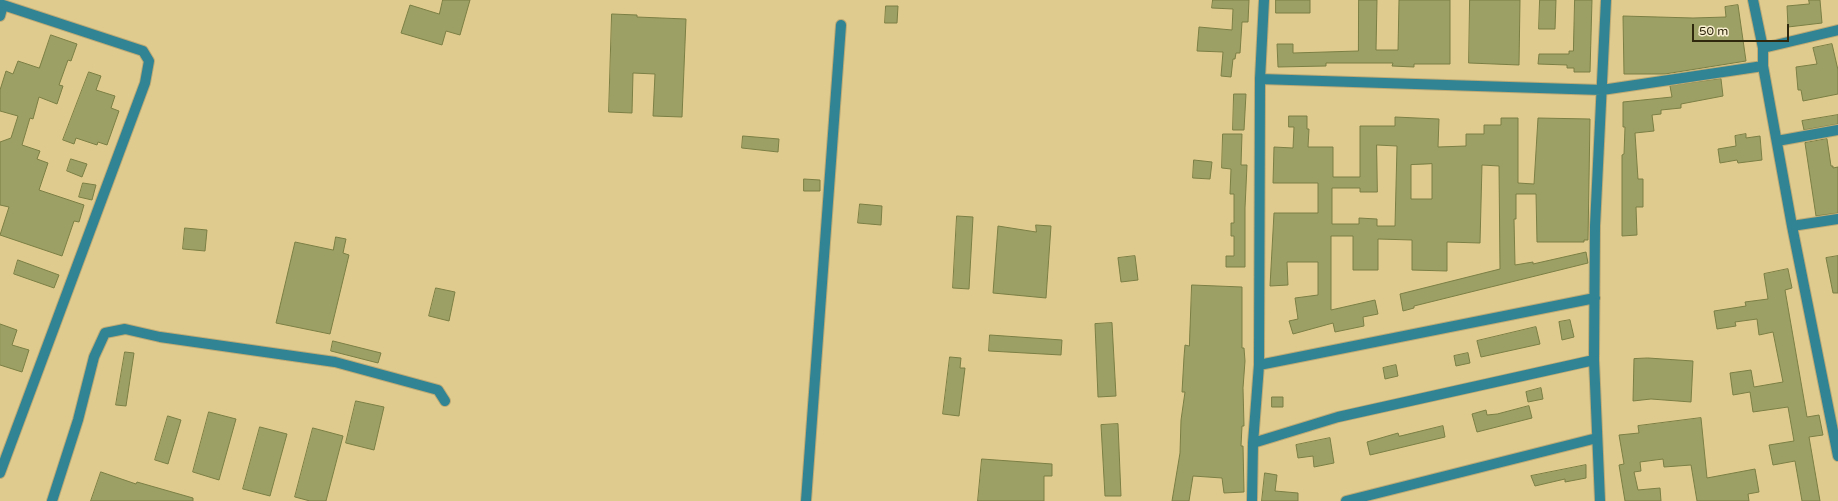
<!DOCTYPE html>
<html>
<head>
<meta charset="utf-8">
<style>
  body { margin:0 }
  #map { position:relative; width:1838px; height:501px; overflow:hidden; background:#e0cb8f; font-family:"Varela Round",sans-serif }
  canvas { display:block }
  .scale { position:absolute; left:1692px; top:24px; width:97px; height:18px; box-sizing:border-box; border:2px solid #2f270e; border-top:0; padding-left:5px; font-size:12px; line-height:14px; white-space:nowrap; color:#2f270e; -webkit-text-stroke:3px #f7edcf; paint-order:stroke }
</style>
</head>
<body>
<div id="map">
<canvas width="1838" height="501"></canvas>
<div class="scale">50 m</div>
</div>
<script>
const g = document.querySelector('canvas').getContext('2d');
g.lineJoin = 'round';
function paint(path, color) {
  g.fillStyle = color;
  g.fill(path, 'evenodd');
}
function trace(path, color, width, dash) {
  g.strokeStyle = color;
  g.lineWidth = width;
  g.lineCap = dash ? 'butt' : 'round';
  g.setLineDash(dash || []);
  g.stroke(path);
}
const building = new Path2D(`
  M 443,0 L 470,0 L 460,35 L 446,31 L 442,45 L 401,33 L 410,5 L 439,14 Z
  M 1213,0 L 1249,0 L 1248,22 L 1242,22 L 1240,53 L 1236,53 L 1235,59 L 1233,59 L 1231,77 L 1221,76 L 1223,52 L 1197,51 L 1199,27 L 1232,30 L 1233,9 L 1212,8 Z
  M 1276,0 L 1310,0 L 1310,13 L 1276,13 Z
  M 1359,0 L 1377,0 L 1376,50 L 1398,50 L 1399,0 L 1450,0 L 1450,64 L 1414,64 L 1414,67 L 1392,66 L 1393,63 L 1326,63 L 1326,66 L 1278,67 L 1277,44 L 1293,44 L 1293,53 L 1358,51 Z
  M 1470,0 L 1520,0 L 1519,65 L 1469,63 Z
  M 1540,0 L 1556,0 L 1555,29 L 1539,29 Z
  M 1575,0 L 1592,0 L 1590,72 L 1574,72 L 1574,68 L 1567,68 L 1567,65 L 1538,64 L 1539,54 L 1569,54 L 1569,51 L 1573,51 Z
  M 1809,0 L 1820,0 L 1822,23 L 1788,27 L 1787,6 L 1809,4 Z
  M 1738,5 L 1746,61 L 1665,74 L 1624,74 L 1623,16 L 1693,18 L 1726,17 L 1725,7 Z
  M 886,6 L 898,6 L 897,23 L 885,23 Z
  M 612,14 L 637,15 L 637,17 L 686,19 L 682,117 L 653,116 L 655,74 L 633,73 L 632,113 L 609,112 Z
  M 51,35 L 77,44 L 71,61 L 68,60 L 59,85 L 63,86 L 57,104 L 39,97 L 33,119 L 30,118 L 22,145 L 40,151 L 37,159 L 48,163 L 39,190 L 84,205 L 79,222 L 74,221 L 62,256 L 0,235 L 9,207 L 0,205 L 0,142 L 11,138 L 18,116 L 0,111 L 0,90 L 6,71 L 13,74 L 18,61 L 39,68 Z
  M 1832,44 L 1838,70 L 1838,94 L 1803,101 L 1801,90 L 1798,90 L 1796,67 L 1817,64 L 1813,48 Z
  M 89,72 L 101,76 L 96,90 L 115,96 L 111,108 L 119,111 L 107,145 L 98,142 L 97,145 L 76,138 L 74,144 L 63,140 Z
  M 1721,79 L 1723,96 L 1681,104 L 1681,108 L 1661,110 L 1661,114 L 1652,115 L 1654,131 L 1635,133 L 1638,179 L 1643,179 L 1643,207 L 1636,207 L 1637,235 L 1622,236 L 1622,155 L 1624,154 L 1625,127 L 1623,127 L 1623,102 L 1672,97 L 1670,86 Z
  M 1234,94 L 1246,94 L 1244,130 L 1233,130 Z
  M 1838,115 L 1838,124 L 1804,130 L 1802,121 Z
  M 1289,116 L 1307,116 L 1307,129 L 1309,129 L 1308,147 L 1333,147 L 1333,177 L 1360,177 L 1360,126 L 1395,126 L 1395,117 L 1439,119 L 1438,147 L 1466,146 L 1466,134 L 1484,134 L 1484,125 L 1501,125 L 1501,118 L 1518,118 L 1518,183 L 1534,184 L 1538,118 L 1590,119 L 1588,240 L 1584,240 L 1584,242 L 1537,242 L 1536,194 L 1516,194 L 1516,219 L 1514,219 L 1515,265 L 1533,262 L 1533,264 L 1586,252 L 1588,263 L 1414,306 L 1414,308 L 1403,311 L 1400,294 L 1500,269 L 1499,166 L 1482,165 L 1480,243 L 1447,242 L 1447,271 L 1412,270 L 1412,240 L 1378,239 L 1378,270 L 1353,270 L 1353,236 L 1331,236 L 1331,310 L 1375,300 L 1378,314 L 1363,317 L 1364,326 L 1335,332 L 1333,323 L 1293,334 L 1289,321 L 1298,319 L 1295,298 L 1318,295 L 1318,262 L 1287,262 L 1288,285 L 1270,286 L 1274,213 L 1318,213 L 1318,183 L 1273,183 L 1274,147 L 1293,148 L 1294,127 L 1289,127 ZM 1377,145 L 1397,146 L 1395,226 L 1377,226 L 1377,219 L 1359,218 L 1359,224 L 1332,224 L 1332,188 L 1360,188 L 1360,192 L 1377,192 ZM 1432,164 L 1432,199 L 1411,199 L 1411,165 Z
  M 1223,134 L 1242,134 L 1241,165 L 1247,165 L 1245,208 L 1245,267 L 1226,267 L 1226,256 L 1234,256 L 1234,236 L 1231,236 L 1231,223 L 1234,223 L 1234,194 L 1230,194 L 1231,169 L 1222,168 Z
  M 1746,134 L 1746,138 L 1760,136 L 1762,160 L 1738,163 L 1737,160 L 1720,163 L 1718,149 L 1736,146 L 1735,136 Z
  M 743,136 L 779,139 L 778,152 L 742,148 Z
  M 1827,139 L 1831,166 L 1833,166 L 1833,168 L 1838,167 L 1838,213 L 1816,216 L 1805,143 Z
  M 71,159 L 87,164 L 82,177 L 67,171 Z
  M 1194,160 L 1212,162 L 1210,179 L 1193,178 Z
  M 804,179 L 820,180 L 820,191 L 804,191 Z
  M 83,183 L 96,185 L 92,200 L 79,197 Z
  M 860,204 L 882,206 L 881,225 L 858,223 Z
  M 957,216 L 973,217 L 969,289 L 953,288 Z
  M 1036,225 L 1051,226 L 1046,298 L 993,293 L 998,226 L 1036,232 Z
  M 185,228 L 207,230 L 205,251 L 183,249 Z
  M 336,237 L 346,239 L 343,253 L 349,255 L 330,334 L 276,323 L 295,242 L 333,250 Z
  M 1135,256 L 1138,280 L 1121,282 L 1118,258 Z
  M 1838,256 L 1838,293 L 1833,293 L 1826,258 Z
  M 18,260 L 59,275 L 54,288 L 14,274 Z
  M 1788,269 L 1792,288 L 1785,290 L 1807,417 L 1819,415 L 1823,435 L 1809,437 L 1820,501 L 1802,501 L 1795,461 L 1773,465 L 1769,445 L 1794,441 L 1788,407 L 1753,412 L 1750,392 L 1733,395 L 1730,373 L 1751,370 L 1754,387 L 1783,382 L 1773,332 L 1759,335 L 1757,319 L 1735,322 L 1736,326 L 1717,329 L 1714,311 L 1746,306 L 1745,302 L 1768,299 L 1764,274 Z
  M 1192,285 L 1242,287 L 1242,348 L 1244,348 L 1245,361 L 1243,388 L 1244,426 L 1242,426 L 1241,446 L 1243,446 L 1244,492 L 1224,493 L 1222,478 L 1193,476 L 1189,501 L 1172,501 L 1180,453 L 1181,420 L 1185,392 L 1182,392 L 1184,357 L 1185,345 L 1189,346 Z
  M 436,288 L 455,292 L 449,321 L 429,316 Z
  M 1570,320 L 1574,337 L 1562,340 L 1559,322 Z
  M 1112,323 L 1116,396 L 1098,397 L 1095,324 Z
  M 0,324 L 17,330 L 12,345 L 29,350 L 22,372 L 0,365 Z
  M 1536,327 L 1540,344 L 1481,357 L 1477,341 Z
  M 990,335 L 1062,340 L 1061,355 L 989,351 Z
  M 333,341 L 381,353 L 378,363 L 331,351 Z
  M 125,352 L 134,353 L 126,406 L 116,405 Z
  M 1468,353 L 1470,363 L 1456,366 L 1454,356 Z
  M 950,357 L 961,358 L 960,368 L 965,368 L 959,416 L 943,414 Z
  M 1648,358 L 1693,361 L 1691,402 L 1651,399 L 1633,401 L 1634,359 Z
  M 1396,365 L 1398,376 L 1385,379 L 1383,368 Z
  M 1541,388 L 1543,399 L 1528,402 L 1526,392 Z
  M 1272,397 L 1283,397 L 1283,407 L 1272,407 Z
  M 356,401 L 384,407 L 374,450 L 346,443 Z
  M 1529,406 L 1532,418 L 1477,432 L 1472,414 L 1486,410 L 1487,415 L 1497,414 Z
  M 209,412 L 236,419 L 219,480 L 193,472 Z
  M 168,416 L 181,420 L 168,464 L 155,460 Z
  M 1701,418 L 1707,478 L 1755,469 L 1759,492 L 1748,494 L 1749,501 L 1697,501 L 1691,465 L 1664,467 L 1663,459 L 1640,462 L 1641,471 L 1634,472 L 1638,490 L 1660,488 L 1661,501 L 1625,501 L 1619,465 L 1624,464 L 1619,435 L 1639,433 L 1638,426 Z
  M 1118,424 L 1121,496 L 1105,496 L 1101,425 Z
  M 1443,426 L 1445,437 L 1370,455 L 1367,442 L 1398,433 L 1399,436 Z
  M 260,427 L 287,434 L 270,496 L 243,489 Z
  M 313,428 L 343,436 L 326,501 L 310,501 L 295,497 Z
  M 1330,438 L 1334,463 L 1314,467 L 1313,456 L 1298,458 L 1296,445 Z
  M 982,459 L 1052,464 L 1052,476 L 1044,476 L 1044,501 L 978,501 Z
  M 1586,465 L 1586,478 L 1565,482 L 1565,479 L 1535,486 L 1531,476 Z
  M 101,472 L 136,484 L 137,482 L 193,498 L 193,501 L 91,501 Z
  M 1265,473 L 1277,475 L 1275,491 L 1298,493 L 1298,501 L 1262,501 Z`);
const minor = new Path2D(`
  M 1753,0 L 1763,48 L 1763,66 L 1792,226 L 1838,456
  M 0,4 L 143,51 L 149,61 L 145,83 L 0,473
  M 0,16 L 3,5
  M 1763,48 L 1838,30
  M 1260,79 L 1602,90 L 1763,66
  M 1777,141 L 1838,130
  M 1792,226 L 1838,219
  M 1259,365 L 1595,298
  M 1253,443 L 1338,417 L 1594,360
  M 52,501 L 78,420 L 94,357 L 105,333 L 125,329 L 160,337 L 335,362 L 438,390 L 445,401
  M 806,501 L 841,25
  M 1252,501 L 1253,443 L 1259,365 L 1260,79 L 1264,0
  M 1346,501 L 1597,438
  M 1600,501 L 1594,360 L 1595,226 L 1606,0`);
paint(building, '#9ca064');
trace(building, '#7b7f44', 1);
trace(minor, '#bdaa75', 12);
trace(minor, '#308493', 10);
</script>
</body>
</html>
